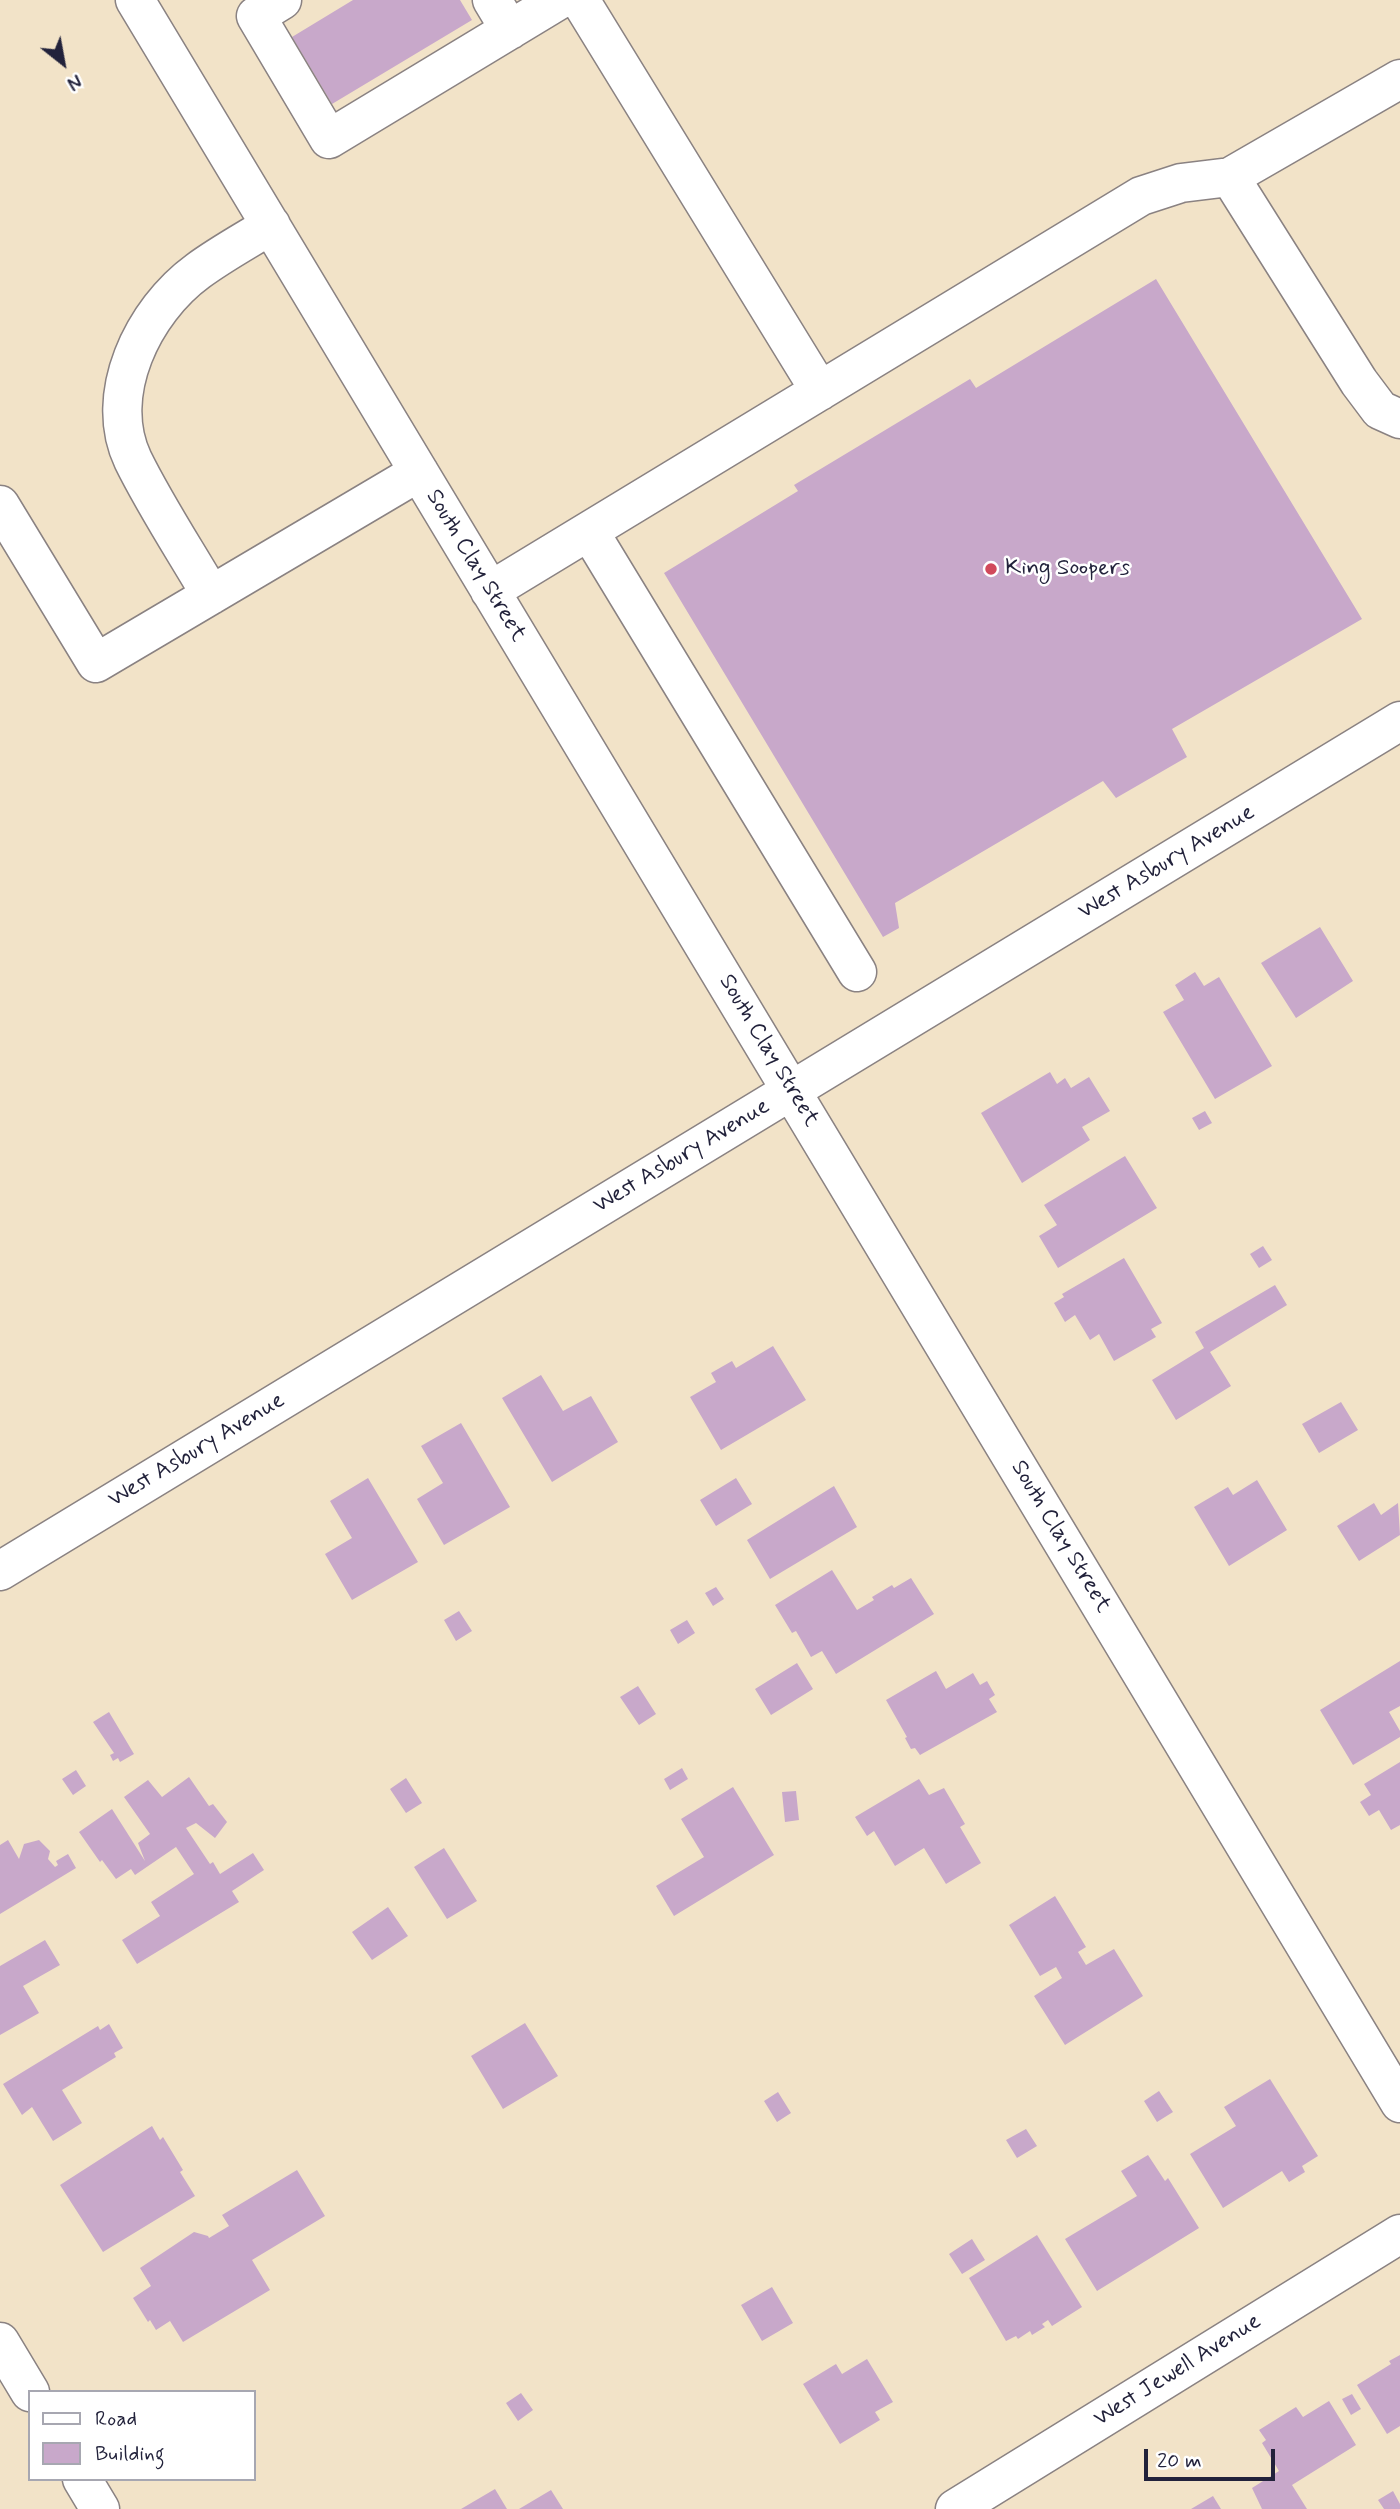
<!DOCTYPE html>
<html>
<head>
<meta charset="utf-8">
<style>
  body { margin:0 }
  #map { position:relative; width:1400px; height:2509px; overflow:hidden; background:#f2e3c8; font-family:Mynerve,sans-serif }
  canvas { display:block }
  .legend { position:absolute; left:28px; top:2390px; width:228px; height:91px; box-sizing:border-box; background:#fff; border:2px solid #a7a7b1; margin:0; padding:9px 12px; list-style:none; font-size:21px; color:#22223b }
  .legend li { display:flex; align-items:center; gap:14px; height:35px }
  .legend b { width:35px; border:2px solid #a7a7b1 }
  .north { position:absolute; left:28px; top:28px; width:70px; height:70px; -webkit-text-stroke:5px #fff; paint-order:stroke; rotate:149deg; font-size:19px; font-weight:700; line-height:28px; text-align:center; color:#22223b }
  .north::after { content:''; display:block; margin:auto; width:24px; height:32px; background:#22223b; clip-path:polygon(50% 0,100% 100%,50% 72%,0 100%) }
  .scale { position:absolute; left:1144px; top:2449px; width:131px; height:32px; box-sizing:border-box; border:4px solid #22223b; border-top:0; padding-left:9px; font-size:21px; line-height:24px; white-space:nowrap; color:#22223b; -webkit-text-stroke:5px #fff; paint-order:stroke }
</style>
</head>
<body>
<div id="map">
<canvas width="1400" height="2509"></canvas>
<ul class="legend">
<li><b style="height:9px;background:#fff"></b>Road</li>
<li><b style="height:19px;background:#c8a8ca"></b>Building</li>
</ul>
<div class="north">N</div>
<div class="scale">20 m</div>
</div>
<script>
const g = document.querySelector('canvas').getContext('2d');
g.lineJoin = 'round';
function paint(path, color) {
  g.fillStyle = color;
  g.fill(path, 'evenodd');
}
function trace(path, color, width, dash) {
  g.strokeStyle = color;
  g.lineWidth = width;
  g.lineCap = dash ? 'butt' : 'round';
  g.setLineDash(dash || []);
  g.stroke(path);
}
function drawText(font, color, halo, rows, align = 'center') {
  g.font = font + ' Mynerve,sans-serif';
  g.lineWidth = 5;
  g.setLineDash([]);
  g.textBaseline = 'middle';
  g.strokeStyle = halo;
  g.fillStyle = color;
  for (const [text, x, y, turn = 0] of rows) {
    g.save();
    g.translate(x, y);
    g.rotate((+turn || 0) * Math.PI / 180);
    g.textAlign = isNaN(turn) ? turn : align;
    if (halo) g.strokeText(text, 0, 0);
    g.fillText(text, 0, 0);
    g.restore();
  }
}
const building = new Path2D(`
  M 353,0 L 460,0 L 472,20 L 332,104 L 292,37 Z
  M 1156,279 L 1362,619 L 1172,729 L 1187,757 L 1116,798 L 1103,781 L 895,903 L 899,928 L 883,937 L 664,573 L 798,491 L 794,485 L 970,379 L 976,388 Z
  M 1320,927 L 1353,981 L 1296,1018 L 1261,963 Z
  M 1195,972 L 1204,986 L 1219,977 L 1272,1066 L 1215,1099 L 1163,1012 L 1184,1000 L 1175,985 Z
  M 1050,1072 L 1057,1084 L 1065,1078 L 1071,1088 L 1089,1077 L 1110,1111 L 1082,1127 L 1090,1140 L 1022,1183 L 981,1113 Z
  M 1205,1111 L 1212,1123 L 1199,1130 L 1192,1118 Z
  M 1125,1156 L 1157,1208 L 1058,1268 L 1039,1236 L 1057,1225 L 1044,1205 Z
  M 1263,1246 L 1272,1260 L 1259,1268 L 1250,1254 Z
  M 1124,1258 L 1162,1323 L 1151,1329 L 1156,1337 L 1114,1361 L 1099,1334 L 1090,1340 L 1075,1315 L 1065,1322 L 1054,1303 L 1064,1297 L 1062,1294 Z
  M 1275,1285 L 1287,1305 L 1210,1352 L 1231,1386 L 1176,1420 L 1152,1380 L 1204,1348 L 1195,1332 Z
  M 773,1346 L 806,1400 L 721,1450 L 690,1397 L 716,1382 L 711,1373 L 732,1361 L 736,1368 Z
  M 541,1375 L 563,1411 L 591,1396 L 618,1442 L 552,1482 L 502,1398 Z
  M 1341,1402 L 1358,1430 L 1319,1453 L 1302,1424 Z
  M 461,1423 L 510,1507 L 444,1545 L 417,1499 L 443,1483 L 421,1446 Z
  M 368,1478 L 418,1562 L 352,1600 L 325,1554 L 352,1538 L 330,1501 Z
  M 736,1478 L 752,1504 L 716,1526 L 700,1500 Z
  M 1257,1480 L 1287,1530 L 1229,1566 L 1194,1507 L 1228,1487 L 1233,1495 Z
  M 834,1486 L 857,1527 L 770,1579 L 747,1540 Z
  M 1374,1503 L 1381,1515 L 1398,1503 L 1400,1535 L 1359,1561 L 1337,1526 Z
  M 832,1570 L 857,1610 L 874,1600 L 872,1597 L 892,1585 L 894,1588 L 911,1578 L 934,1614 L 836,1674 L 822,1651 L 811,1657 L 796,1631 L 792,1633 L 775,1605 Z
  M 716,1587 L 724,1599 L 713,1606 L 705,1593 Z
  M 459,1611 L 472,1631 L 456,1641 L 444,1620 Z
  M 687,1620 L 695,1633 L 678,1644 L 670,1630 Z
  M 1400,1661 L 1400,1706 L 1389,1712 L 1400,1731 L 1400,1737 L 1353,1765 L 1320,1710 Z
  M 797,1663 L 813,1689 L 771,1715 L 755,1689 Z
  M 936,1671 L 946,1689 L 973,1673 L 980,1685 L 987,1681 L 995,1695 L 989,1699 L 997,1712 L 920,1755 L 915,1748 L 911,1749 L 905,1738 L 907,1737 L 886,1700 Z
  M 638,1686 L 656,1714 L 639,1725 L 620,1697 Z
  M 109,1712 L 134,1754 L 120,1762 L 118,1758 L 113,1761 L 110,1755 L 114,1753 L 93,1722 Z
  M 1400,1762 L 1400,1825 L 1391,1830 L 1379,1810 L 1369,1816 L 1360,1802 L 1371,1795 L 1364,1784 Z
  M 682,1768 L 688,1779 L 670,1790 L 664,1779 Z
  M 76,1770 L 86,1786 L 73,1795 L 62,1779 Z
  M 189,1777 L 209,1806 L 213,1804 L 227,1822 L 215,1838 L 196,1823 L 186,1828 L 210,1864 L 213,1862 L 220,1874 L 253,1853 L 264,1870 L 232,1891 L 239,1902 L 137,1964 L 122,1940 L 160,1916 L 151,1902 L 194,1874 L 176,1847 L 135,1875 L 131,1869 L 116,1879 L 102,1860 L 100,1862 L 79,1832 L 112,1809 L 145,1861 L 138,1843 L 150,1834 L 124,1797 L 148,1780 L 162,1797 Z
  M 406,1778 L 422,1803 L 406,1813 L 390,1789 Z
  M 919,1779 L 929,1795 L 944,1788 L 965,1824 L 960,1827 L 981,1863 L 946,1884 L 924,1848 L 895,1866 L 874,1831 L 867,1836 L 855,1817 Z
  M 733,1787 L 774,1855 L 674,1916 L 656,1886 L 704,1857 L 681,1819 Z
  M 796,1791 L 799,1820 L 785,1822 L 782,1792 Z
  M 8,1840 L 19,1859 L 24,1844 L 39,1840 L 50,1851 L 48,1859 L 55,1867 L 58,1865 L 56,1861 L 68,1854 L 76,1868 L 0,1914 L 0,1845 Z
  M 444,1848 L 477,1901 L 447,1919 L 414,1867 Z
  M 1055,1896 L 1086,1947 L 1078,1952 L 1086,1965 L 1114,1949 L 1143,1996 L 1065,2045 L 1034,1996 L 1062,1978 L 1056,1967 L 1040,1976 L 1009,1925 Z
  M 388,1907 L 408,1936 L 372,1960 L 352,1932 Z
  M 45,1940 L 60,1965 L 23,1986 L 39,2013 L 0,2035 L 0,1966 Z
  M 525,2023 L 558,2076 L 503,2109 L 471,2056 Z
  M 109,2024 L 123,2048 L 114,2053 L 116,2057 L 62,2090 L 82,2123 L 53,2141 L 32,2107 L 22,2115 L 3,2084 L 98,2026 L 100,2030 Z
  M 1270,2079 L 1318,2156 L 1302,2166 L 1305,2172 L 1289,2182 L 1282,2171 L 1223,2208 L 1190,2154 L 1236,2126 L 1224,2107 Z
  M 1159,2091 L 1173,2112 L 1157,2122 L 1144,2101 Z
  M 778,2092 L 791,2113 L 777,2122 L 764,2101 Z
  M 152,2126 L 160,2140 L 163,2137 L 183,2170 L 180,2172 L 195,2196 L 103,2252 L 60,2185 Z
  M 1026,2129 L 1037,2146 L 1017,2158 L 1006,2140 Z
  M 1148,2155 L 1165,2181 L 1168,2178 L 1199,2228 L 1097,2291 L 1065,2239 L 1137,2196 L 1121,2171 Z
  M 297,2170 L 325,2216 L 252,2260 L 270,2290 L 183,2342 L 170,2321 L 156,2330 L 150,2320 L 148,2322 L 133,2298 L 151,2286 L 140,2268 L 194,2232 L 208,2236 L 209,2238 L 229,2226 L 222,2215 Z
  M 1037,2235 L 1082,2307 L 1052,2326 L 1048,2320 L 1042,2324 L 1045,2327 L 1032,2335 L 1030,2331 L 1018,2339 L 1016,2336 L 1006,2341 L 969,2278 Z
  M 972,2239 L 985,2260 L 962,2274 L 949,2254 Z
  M 772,2287 L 793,2323 L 762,2341 L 741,2305 Z
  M 1400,2355 L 1400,2426 L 1387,2434 L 1357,2385 L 1391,2364 L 1389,2361 Z
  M 867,2359 L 893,2402 L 875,2412 L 880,2420 L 840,2444 L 803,2384 L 836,2364 L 842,2374 Z
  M 521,2393 L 533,2410 L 518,2421 L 506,2403 Z
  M 1352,2394 L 1361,2409 L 1351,2415 L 1342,2399 Z
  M 1329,2401 L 1356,2445 L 1292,2485 L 1307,2509 L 1262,2509 L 1252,2488 L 1279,2471 L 1262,2443 L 1266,2440 L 1259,2430 L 1296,2407 L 1303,2417 Z
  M 495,2489 L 507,2509 L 461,2509 Z
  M 551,2490 L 563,2509 L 519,2509 Z
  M 1393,2491 L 1400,2504 L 1400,2509 L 1384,2509 L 1378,2500 Z
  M 1213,2496 L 1221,2509 L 1191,2509 Z`);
const minor = new Path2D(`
  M 135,0 L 1400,2103
  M 282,0 L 256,16 L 329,139 L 559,0
  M 492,0 L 510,30
  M 580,0 L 820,391
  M 1230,177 L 1400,79
  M 0,505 L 96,663 L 419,472
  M 589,531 L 857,972
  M 490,591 L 1141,196 L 1181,183 L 1230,177 L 1359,382 L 1380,410 L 1400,419
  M 211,595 C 186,552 155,505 133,460 C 102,395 143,311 198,271 C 221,254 247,240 271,225
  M 0,1571 L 1400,721
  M 0,2342 L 30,2392
  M 82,2479 L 100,2509
  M 955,2509 L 1400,2234`);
const markers = [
  [991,569,7,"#d1495b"]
];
const streetNames = [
  ["South Clay Street",475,566,59],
  ["West Asbury Avenue",1167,863,-31],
  ["South Clay Street",768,1051,59],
  ["West Asbury Avenue",682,1157,-31],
  ["West Asbury Avenue",197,1451,-31],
  ["South Clay Street",1060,1537,59],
  ["West Jewell Avenue",1178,2371,-32]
];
const poiNames = [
  ["King Soopers",1005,569]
];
paint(building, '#c8a8ca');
trace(minor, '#8a8282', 41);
trace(minor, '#fff', 38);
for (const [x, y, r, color] of markers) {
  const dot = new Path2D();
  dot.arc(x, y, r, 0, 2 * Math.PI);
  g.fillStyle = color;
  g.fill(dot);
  trace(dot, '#fff', 2.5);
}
drawText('23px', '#22223b', '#fff', streetNames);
drawText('23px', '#22223b', '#fff', poiNames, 'left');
</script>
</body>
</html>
